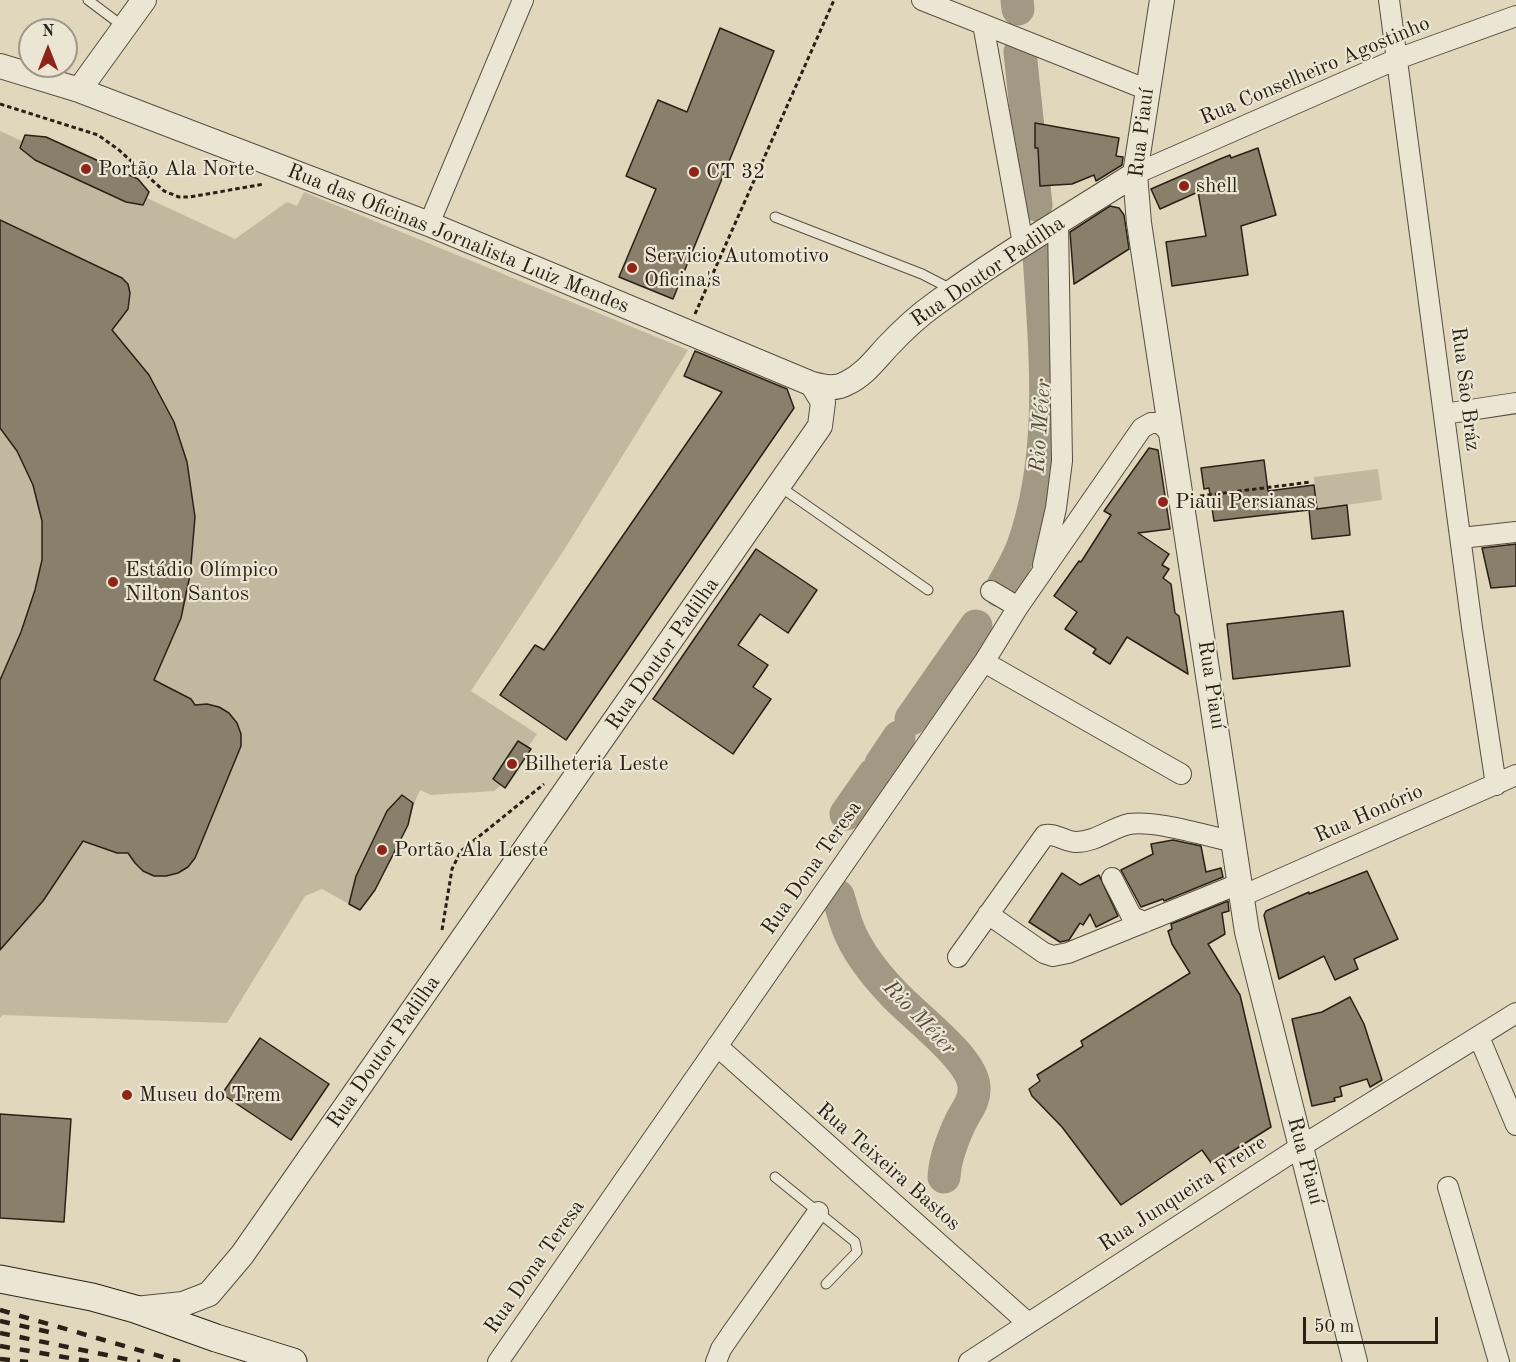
<!DOCTYPE html>
<html>
<head>
<meta charset="utf-8">
<style>
  body { margin:0 }
  #map { position:relative; width:1516px; height:1362px; overflow:hidden; background:#e0d7bc; font-family:"Old Standard TT",serif }
  canvas { display:block }
  .north { position:absolute; left:18px; top:18px; width:60px; height:60px; box-sizing:border-box; background:#ebe5d3; border:2px solid #9e9787; border-radius:50%; rotate:0deg; font-size:16px; font-weight:700; line-height:24px; text-align:center; color:#2a2116 }
  .north::after { content:''; display:block; margin:auto; width:21px; height:27px; background:#8f2418; clip-path:polygon(50% 0,100% 100%,50% 72%,0 100%) }
  .scale { position:absolute; left:1303px; top:1317px; width:135px; height:27px; box-sizing:border-box; border:3px solid #2a2116; border-top:0; padding-left:8px; font-size:18px; line-height:21px; white-space:nowrap; color:#2a2116; -webkit-text-stroke:4px #ebe5d3; paint-order:stroke }
</style>
</head>
<body>
<div id="map">
<canvas width="1516" height="1362"></canvas>
<div class="north">N</div>
<div class="scale">50 m</div>
</div>
<script>
const g = document.querySelector('canvas').getContext('2d');
g.lineJoin = 'round';
function paint(path, color) {
  g.fillStyle = color;
  g.fill(path, 'evenodd');
}
function trace(path, color, width, dash) {
  g.strokeStyle = color;
  g.lineWidth = width;
  g.lineCap = dash ? 'butt' : 'round';
  g.setLineDash(dash || []);
  g.stroke(path);
}
function drawText(font, color, halo, rows, align = 'center') {
  g.font = font + ' "Old Standard TT",serif';
  g.lineWidth = 4.5;
  g.setLineDash([]);
  g.textBaseline = 'middle';
  g.strokeStyle = halo;
  g.fillStyle = color;
  for (const [text, x, y, turn = 0] of rows) {
    g.save();
    g.translate(x, y);
    g.rotate((+turn || 0) * Math.PI / 180);
    g.textAlign = isNaN(turn) ? turn : align;
    if (halo) g.strokeText(text, 0, 0);
    g.fillText(text, 0, 0);
    g.restore();
  }
}
const green = new Path2D(`
  M 0,131 L 22,141 L 25,135 L 46,137 L 138,179 L 149,192 L 147,198 L 235,239 L 287,202 L 297,206 L 304,192 L 688,350 L 564,550 L 471,691 L 537,734 L 528,747 L 531,749 L 506,788 L 501,785 L 494,791 L 431,795 L 420,790 C 414,802 412,814 407,826 C 395,855 379,885 360,910 L 322,889 L 305,896 L 227,1023 L 3,1015 L 0,1018 Z
  M 1378,469 L 1382,500 L 1317,509 L 1314,477 Z`);
const river = new Path2D(`
  M 1017,0 L 1018,9
  M 1020,52 L 1036,205
  M 1000,591 C 1008,576 1017,562 1023,546 C 1056,452 1045,352 1039,254
  M 911,719 L 976,626
  M 881,764 L 899,737
  M 846,814 L 874,774
  M 838,896 C 842,908 845,923 851,935 C 860,955 876,975 891,991 C 910,1013 973,1058 974,1087 C 975,1101 967,1109 961,1121 C 953,1138 945,1158 944,1177`);
const building = new Path2D(`
  M 720,28 L 774,51 L 673,299 L 619,277 L 656,189 L 626,176 L 658,100 L 687,112 Z
  M 1035,123 L 1119,138 L 1116,156 L 1123,157 L 1122,165 L 1096,181 L 1094,175 L 1072,184 L 1040,186 L 1038,148 L 1035,148 Z
  M 25,135 L 46,137 L 138,179 L 149,192 L 143,205 L 126,202 L 35,160 L 20,148 Z
  M 1258,148 L 1276,215 L 1241,226 L 1248,275 L 1172,286 L 1166,242 L 1206,236 L 1198,192 L 1160,209 L 1151,189 L 1220,159 L 1230,155 L 1231,158 Z
  M 1110,206 L 1119,208 L 1124,215 L 1129,249 L 1074,284 L 1070,232 Z
  M 0,220 L 122,278 L 128,284 L 130,293 L 128,309 L 112,330 L 149,375 L 174,422 L 187,462 L 195,517 L 190,575 L 181,618 L 154,680 L 191,699 L 195,705 L 207,704 L 219,707 L 229,713 L 237,723 L 241,734 L 241,746 L 195,858 L 188,867 L 178,873 L 166,876 L 154,876 L 143,871 L 135,863 L 128,853 L 117,853 L 83,841 L 43,901 L 0,950 L 0,680 L 21,632 L 35,590 L 42,560 L 42,521 L 33,485 L 17,451 L 0,428 Z
  M 695,351 L 787,389 L 794,408 L 566,740 L 500,695 L 535,645 L 544,650 L 722,392 L 684,376 Z
  M 1149,448 L 1158,450 L 1170,529 L 1138,533 L 1169,554 L 1162,565 L 1169,569 L 1163,578 L 1171,584 L 1175,613 L 1179,616 L 1188,674 L 1127,637 L 1110,664 L 1093,653 L 1096,649 L 1065,629 L 1077,612 L 1054,596 L 1079,561 L 1081,562 L 1111,515 L 1104,511 Z
  M 1264,460 L 1268,491 L 1314,485 L 1317,509 L 1347,505 L 1350,535 L 1312,539 L 1309,510 L 1214,521 L 1209,488 L 1204,489 L 1201,468 Z
  M 1516,544 L 1516,586 L 1491,588 L 1482,548 Z
  M 756,549 L 817,590 L 788,633 L 760,614 L 738,645 L 768,665 L 753,687 L 771,699 L 733,754 L 653,699 Z
  M 1343,611 L 1350,666 L 1233,679 L 1227,624 Z
  M 518,741 L 531,749 L 505,788 L 493,779 Z
  M 402,795 L 413,803 L 408,825 L 375,890 L 360,910 L 349,904 L 356,876 L 387,811 Z
  M 1173,840 L 1201,846 L 1206,872 L 1221,868 L 1223,877 L 1164,901 L 1163,899 L 1141,907 L 1121,870 L 1153,854 L 1151,844 Z
  M 1367,871 L 1398,939 L 1354,959 L 1358,969 L 1335,980 L 1324,956 L 1279,979 L 1264,915 L 1266,911 L 1309,892 L 1309,894 Z
  M 1062,873 L 1080,885 L 1099,875 L 1118,916 L 1096,927 L 1090,914 L 1083,925 L 1080,923 L 1069,940 L 1060,942 L 1029,922 Z
  M 1228,901 L 1229,911 L 1222,913 L 1225,934 L 1208,944 L 1240,995 L 1271,1127 L 1212,1164 L 1202,1150 L 1121,1205 L 1062,1127 L 1032,1096 L 1029,1089 L 1040,1081 L 1037,1075 L 1083,1046 L 1081,1041 L 1190,973 L 1172,944 L 1168,931 L 1172,929 L 1171,924 Z
  M 1350,997 L 1364,1024 L 1382,1080 L 1370,1087 L 1367,1079 L 1340,1087 L 1342,1096 L 1334,1098 L 1335,1101 L 1312,1106 L 1292,1019 L 1322,1012 Z
  M 260,1038 L 329,1084 L 291,1140 L 222,1094 Z
  M 0,1114 L 71,1119 L 64,1222 L 0,1218 Z`);
const path = new Path2D(`
  M 0,104 L 98,135 L 119,150 L 164,191 L 179,197 L 190,197 L 264,184
  M 695,314 L 834,0
  M 1200,496 L 1311,482
  M 442,930 L 452,869 L 461,851 L 544,784`);
const service = new Path2D(`
  M 88,0 L 124,27
  M 775,217 L 922,274 L 951,289
  M 779,486 L 928,590
  M 775,1177 L 855,1242 L 857,1252 L 826,1284`);
const minor = new Path2D(`
  M 922,0 L 1148,90
  M 1389,0 L 1472,627 L 1496,785
  M 983,24 L 1023,244
  M 1135,174 L 1397,59 L 1516,16
  M 429,224 L 523,0
  M 1444,414 L 1516,403
  M 1461,538 L 1516,532
  M 1043,565 L 1056,508 L 1062,461 L 1058,224
  M 991,591 L 1018,607
  M 984,662 L 1181,774
  M 1112,878 L 1132,917 L 1145,922
  M 1242,896 L 1516,775
  M 988,914 L 1044,953 L 1053,956 L 1068,953 L 1241,883
  M 958,957 L 1045,835 C 1056,833 1065,842 1076,842 C 1096,842 1111,828 1129,824 C 1157,820 1206,836 1235,842
  M 1479,1037 L 1516,1125
  M 717,1046 L 1028,1323
  M 1448,1187 L 1499,1362
  M 498,1362 L 984,662 L 1018,607 L 1142,428 L 1151,423 L 1160,423 L 1171,434
  M 716,1362 L 721,1349 L 734,1330 L 818,1212
  M 969,1362 L 1300,1147 L 1516,1013`);
const tertiary = new Path2D(`
  M 1162,0 L 1135,174 L 1139,223 L 1247,932 L 1355,1362
  M 0,66 L 79,90 L 429,224 L 812,384 C 824,387 835,390 847,383 C 864,375 875,360 887,347 C 902,331 918,316 935,304 C 999,257 1068,217 1135,174
  M 79,90 L 144,0
  M 135,1309 L 183,1304 L 209,1294 L 242,1255 L 820,426 L 823,402 L 812,384`);
const secondary = new Path2D(`
  M 0,1279 L 92,1297 L 135,1309 L 216,1338 L 293,1362`);
const rail = new Path2D(`
  M 0,1310 L 180,1362
  M 0,1321 L 49,1332
  M 0,1333 L 140,1362
  M 0,1346 L 93,1362
  M 0,1359 L 28,1362`);
const markers = [
  [86,169,6,"#8f2418"],
  [694,172,6,"#8f2418"],
  [1184,186,6,"#8f2418"],
  [632,268,6,"#8f2418"],
  [1163,502,6,"#8f2418"],
  [113,582,6,"#8f2418"],
  [512,764,6,"#8f2418"],
  [382,850,6,"#8f2418"],
  [127,1095,6,"#8f2418"]
];
const streetNames = [
  ["Rua Conselheiro Agostinho",1315,71,-23],
  ["Rua Piauí",1142,133,-83],
  ["Rua das Oficinas Jornalista Luiz Mendes",458,239,22],
  ["Rua Doutor Padilha",988,272,-34],
  ["Rua São Bráz",1465,389,83],
  ["Rua Doutor Padilha",663,654,-55],
  ["Rua Piauí",1211,685,81],
  ["Rua Honório",1369,814,-24],
  ["Rua Dona Teresa",812,868,-55],
  ["Rua Doutor Padilha",384,1052,-55],
  ["Rua Piauí",1305,1161,75],
  ["Rua Teixeira Bastos",888,1167,41],
  ["Rua Junqueira Freire",1183,1194,-33],
  ["Rua Dona Teresa",535,1267,-55]
];
const poiNames = [
  ["Portão Ala Norte",98,169],
  ["CT 32",706,172],
  ["shell",1196,186],
  ["Servicio Automotivo",644,256],
  ["Oficina's",644,280],
  ["Piaui Persianas",1175,502],
  ["Estádio Olímpico",125,570],
  ["Nilton Santos",125,594],
  ["Bilheteria Leste",524,764],
  ["Portão Ala Leste",394,850],
  ["Museu do Trem",139,1095]
];
const waterNames = [
  ["Rio Méier",1041,426,-86],
  ["Rio Méier",919,1018,46]
];
paint(green, '#c1b8a0');
trace(river, '#a29984', 33);
paint(building, '#89806c');
trace(building, '#2a2116', 1.5);
trace(service, '#584e40', 11);
trace(minor, '#584e40', 22);
trace(tertiary, '#584e40', 26);
trace(secondary, '#2a2116', 29);
trace(path, '#2a2116', 3, [4.5, 3]);
trace(service, '#ebe5d3', 9);
trace(minor, '#ebe5d3', 20);
trace(tertiary, '#ebe5d3', 24);
trace(secondary, '#ebe5d3', 27);
trace(rail, '#2a2116', 4.5, [10, 10]);
for (const [x, y, r, color] of markers) {
  const dot = new Path2D();
  dot.arc(x, y, r, 0, 2 * Math.PI);
  g.fillStyle = color;
  g.fill(dot);
  trace(dot, '#ebe5d3', 2);
}
drawText('21px', '#2a2116', '#ebe5d3', streetNames);
drawText('21px', '#2a2116', '#ebe5d3', poiNames, 'left');
drawText('italic 22px', '#544b3c', '#ebe5d3', waterNames);
</script>
</body>
</html>
